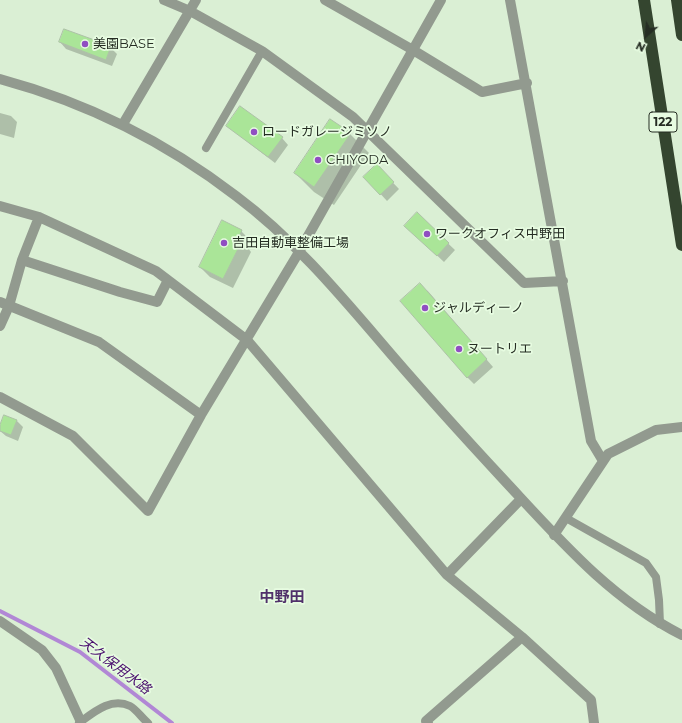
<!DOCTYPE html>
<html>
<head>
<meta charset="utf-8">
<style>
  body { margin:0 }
  #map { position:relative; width:682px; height:723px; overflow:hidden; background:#daefd4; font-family:Montserrat,sans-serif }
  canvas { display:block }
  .north { position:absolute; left:626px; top:16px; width:40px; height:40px; -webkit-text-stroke:3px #e7fce1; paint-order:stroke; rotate:207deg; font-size:11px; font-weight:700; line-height:16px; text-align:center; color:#252d23 }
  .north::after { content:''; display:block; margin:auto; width:14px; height:18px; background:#252d23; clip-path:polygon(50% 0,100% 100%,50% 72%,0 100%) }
</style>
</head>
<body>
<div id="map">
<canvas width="682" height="723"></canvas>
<div class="north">N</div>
</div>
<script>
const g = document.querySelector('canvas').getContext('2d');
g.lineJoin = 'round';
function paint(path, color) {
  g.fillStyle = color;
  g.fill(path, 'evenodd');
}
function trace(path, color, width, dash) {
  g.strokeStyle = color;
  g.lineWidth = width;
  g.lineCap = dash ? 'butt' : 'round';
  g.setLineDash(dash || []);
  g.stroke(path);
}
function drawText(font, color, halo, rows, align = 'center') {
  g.font = font + ' Montserrat,"Noto Sans JP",sans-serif';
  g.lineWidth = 3.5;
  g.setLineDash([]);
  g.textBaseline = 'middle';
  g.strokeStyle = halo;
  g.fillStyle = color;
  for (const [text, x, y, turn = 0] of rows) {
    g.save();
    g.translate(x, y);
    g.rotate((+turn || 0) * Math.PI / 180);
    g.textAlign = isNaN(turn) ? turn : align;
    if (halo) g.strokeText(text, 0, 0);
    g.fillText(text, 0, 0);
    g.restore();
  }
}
const shadow = new Path2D(`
  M 60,42 L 110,47 L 117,54 L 112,66 L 66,49 Z
  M 0,113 L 11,116 L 17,122 L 14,138 L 0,134 Z
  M 227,126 L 282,138 L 288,145 L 275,163 Z
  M 350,134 L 369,153 L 334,205 L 314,192 L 295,173 Z
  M 377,166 L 399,189 L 387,201 L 365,177 Z
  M 417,214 L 455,250 L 444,262 L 412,232 Z
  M 241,231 L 251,241 L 248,248 L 251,252 L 233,288 L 210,277 L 200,267 Z
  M 427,290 L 493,367 L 474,384 L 467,377 Z
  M 16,420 L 23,427 L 18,441 L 6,436 L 0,431 L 0,427 Z`);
const stream = new Path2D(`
  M 0,611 L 80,652 L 172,723`);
const building = new Path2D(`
  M 64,29 L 111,46 L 106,60 L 59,42 Z
  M 240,106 L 283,137 L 268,157 L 226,126 Z
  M 330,119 L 351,133 L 314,187 L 294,173 Z
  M 377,164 L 394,182 L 380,195 L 363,177 Z
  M 417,212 L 449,243 L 437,256 L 404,226 Z
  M 222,220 L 242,230 L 238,239 L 242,241 L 223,279 L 199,267 Z
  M 420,283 L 487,359 L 467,378 L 400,301 Z
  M 4,415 L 17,420 L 11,435 L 0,431 L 0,425 Z`);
const lane = new Path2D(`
  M 206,148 L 262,51
  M 566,518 L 646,563 L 656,577 L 659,600 L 660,624
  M 79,723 C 94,712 111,697 130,706 C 136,709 142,718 148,723`);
const street = new Path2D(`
  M 164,0 L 190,11 L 262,51 L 353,117 L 524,283 L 563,281
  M 325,0 L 413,50 L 482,92 L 527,83
  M 510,0 L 591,441 L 603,461
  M 0,79 C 85,102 166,142 236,196 C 295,240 342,297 390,353 C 427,396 465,438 504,480 C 558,538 610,599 682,635
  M 123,124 L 196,0
  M 0,206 L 39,217 L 156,271 L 247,340 L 447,575 L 522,637 L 591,700 L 594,723
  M 22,260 L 120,292 L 157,302 L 168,280
  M 0,302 L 99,342 L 201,415
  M 0,326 L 9,306 L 22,260 L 39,217
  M 0,397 L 73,436 L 148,511 L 201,415 L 299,252 L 441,0
  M 554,535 L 608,454 L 656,430 L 682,427
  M 447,575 L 521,499
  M 0,621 L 42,650 L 56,668 L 81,722
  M 428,723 L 426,721 L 522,637`);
const highway = new Path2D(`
  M 644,0 L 682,245
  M 677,0 L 682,35`);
const markers = [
  [85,44,4,"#904ec2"],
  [254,132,4,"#904ec2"],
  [318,160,4,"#904ec2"],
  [427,234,4,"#904ec2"],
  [224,243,4,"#904ec2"],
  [425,308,4,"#904ec2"],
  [459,349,4,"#904ec2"]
];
const shields = [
  [663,122,28]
];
const shieldNames = [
  ["122",663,122]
];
const poiNames = [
  ["美園BASE",93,44],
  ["ロードガレージミソノ",262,132],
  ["CHIYODA",326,160],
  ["ワークオフィス中野田",435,234],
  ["吉田自動車整備工場",232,243],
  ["ジャルディーノ",433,308],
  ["ヌートリエ",467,349]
];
const waterNames = [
  ["天久保用水路",115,666,37]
];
const quarterNames = [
  ["中野田",282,598]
];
paint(shadow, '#0003');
trace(stream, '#b187d5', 4);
paint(building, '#aae598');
trace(building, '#adc1a7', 1);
trace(lane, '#929a8f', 8);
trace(street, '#929a8f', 10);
trace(highway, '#34452f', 12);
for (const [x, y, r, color] of markers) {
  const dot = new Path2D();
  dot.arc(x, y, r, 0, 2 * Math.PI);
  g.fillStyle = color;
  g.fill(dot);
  trace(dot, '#e7fce1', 1.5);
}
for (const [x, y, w] of shields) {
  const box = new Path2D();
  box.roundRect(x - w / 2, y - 10, w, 20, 3);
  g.fillStyle = '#e7fce1';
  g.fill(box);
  trace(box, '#252d23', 1);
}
drawText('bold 12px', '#252d23', null, shieldNames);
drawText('13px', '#252d23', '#e7fce1', poiNames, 'left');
drawText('italic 14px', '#4a0e6e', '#e7fce1', waterNames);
drawText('bold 15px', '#50306a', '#e7fce1', quarterNames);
</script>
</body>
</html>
